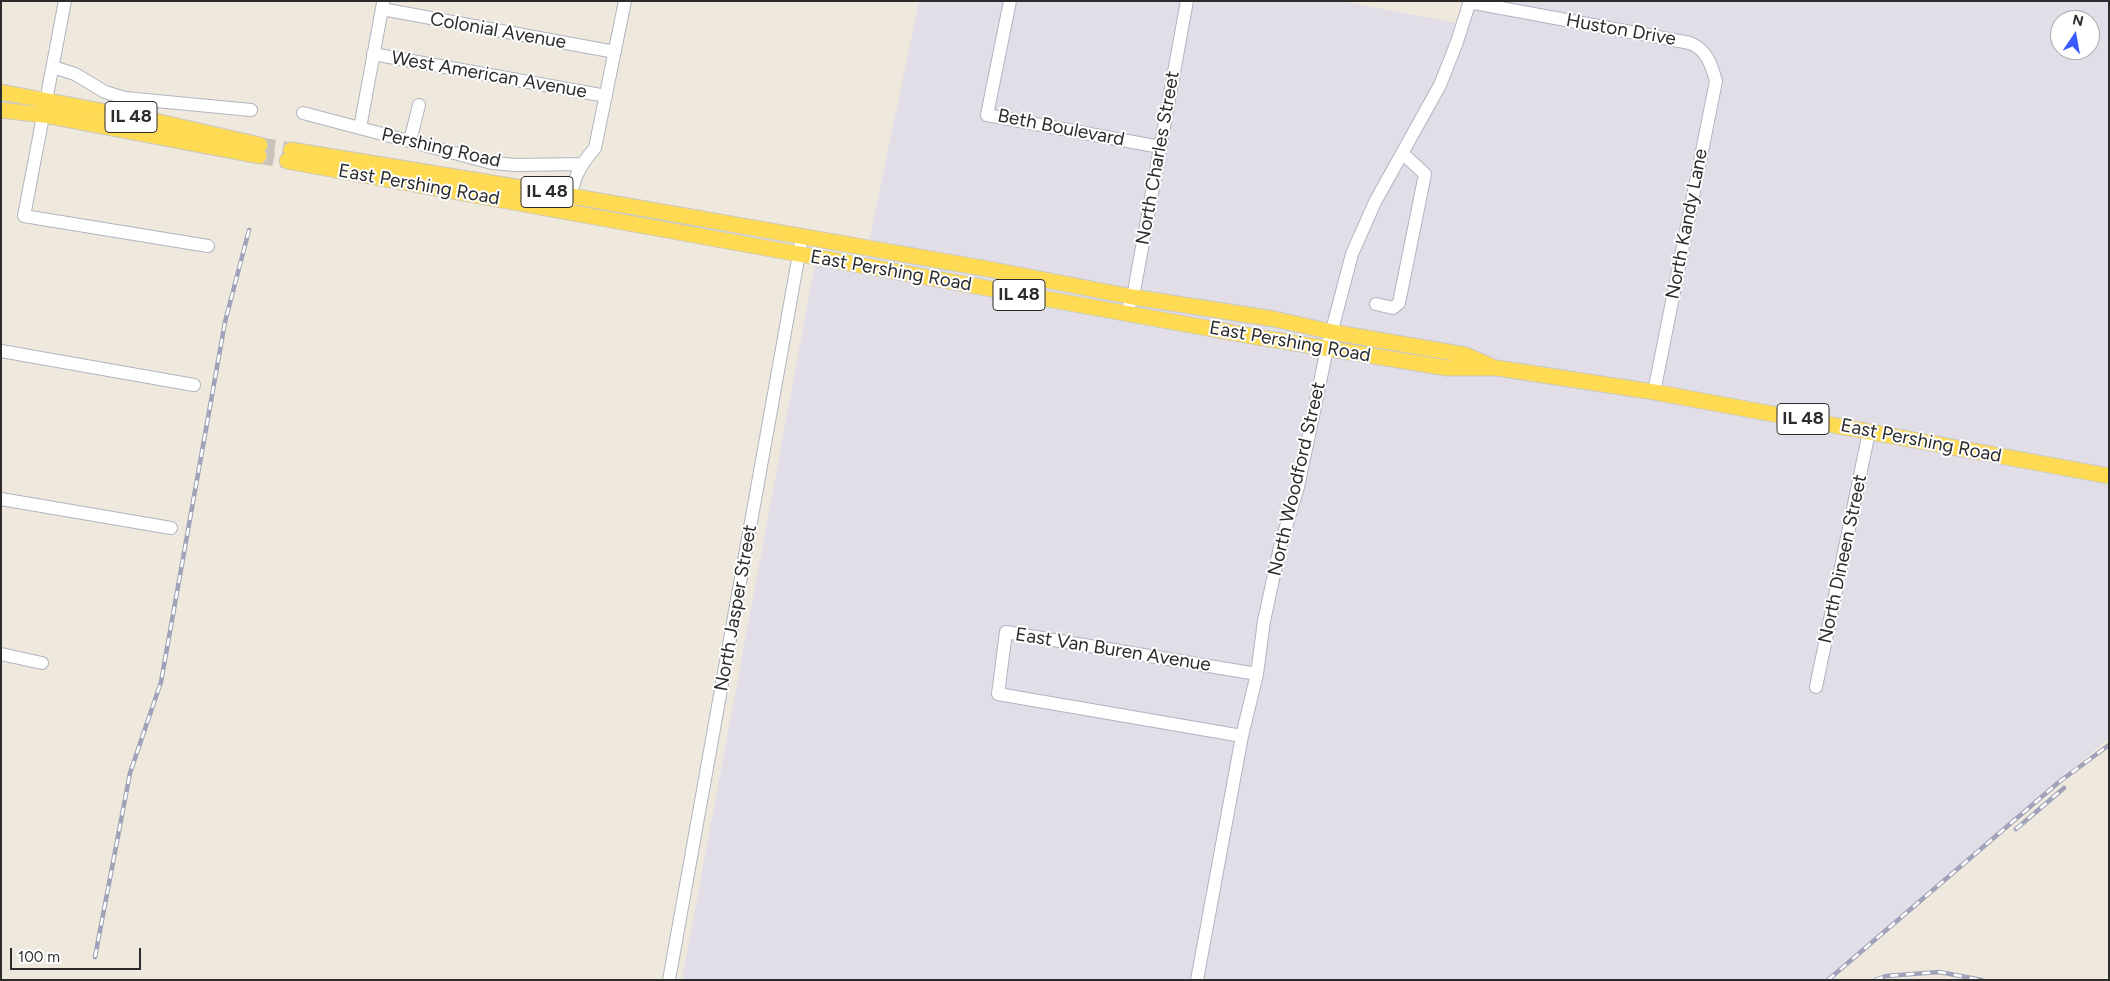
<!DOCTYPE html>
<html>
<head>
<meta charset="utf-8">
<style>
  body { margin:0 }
  #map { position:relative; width:2110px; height:981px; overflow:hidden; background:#efe8dd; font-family:Figtree,sans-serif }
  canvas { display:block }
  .frame { position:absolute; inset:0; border:2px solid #2c2c2c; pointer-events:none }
  .north { position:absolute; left:2050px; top:10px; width:50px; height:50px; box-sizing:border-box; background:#fff; border:1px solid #ababab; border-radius:50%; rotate:12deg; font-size:14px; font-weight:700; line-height:20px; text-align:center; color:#2c2c2c }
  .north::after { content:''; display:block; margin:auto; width:18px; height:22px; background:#3a5aff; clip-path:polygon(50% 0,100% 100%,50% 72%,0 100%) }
  .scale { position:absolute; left:10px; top:948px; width:131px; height:22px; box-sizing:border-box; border:2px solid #2c2c2c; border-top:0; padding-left:6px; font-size:15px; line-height:18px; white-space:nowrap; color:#2c2c2c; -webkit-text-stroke:4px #fff; paint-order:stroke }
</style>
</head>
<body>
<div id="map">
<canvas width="2110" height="981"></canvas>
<div class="frame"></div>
<div class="north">N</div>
<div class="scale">100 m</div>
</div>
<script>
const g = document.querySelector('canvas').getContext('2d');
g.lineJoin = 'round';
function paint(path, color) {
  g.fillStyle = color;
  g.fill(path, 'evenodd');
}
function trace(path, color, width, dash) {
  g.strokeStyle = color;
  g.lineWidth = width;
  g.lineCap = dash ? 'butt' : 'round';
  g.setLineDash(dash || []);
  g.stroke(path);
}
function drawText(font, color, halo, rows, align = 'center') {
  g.font = font + ' Figtree,sans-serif';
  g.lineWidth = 4;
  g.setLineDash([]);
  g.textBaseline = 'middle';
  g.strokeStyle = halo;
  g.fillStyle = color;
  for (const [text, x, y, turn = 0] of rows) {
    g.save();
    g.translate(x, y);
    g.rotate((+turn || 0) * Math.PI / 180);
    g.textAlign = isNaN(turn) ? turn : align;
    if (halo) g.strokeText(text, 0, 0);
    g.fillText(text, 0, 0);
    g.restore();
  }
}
const industrial = new Path2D(`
  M 919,1 L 1340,1 L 1462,24 L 1470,1 L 2109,1 L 2109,738 L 1826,980 L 682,980 L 816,258 L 864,266 ZM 2060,20 L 2090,20 L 2090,50 L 2060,50 Z`);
const majorTunnel = new Path2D(`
  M 260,145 L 291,150
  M 259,156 L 287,161`);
const minor = new Path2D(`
  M 65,1 L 24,216 L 208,246
  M 1010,1 L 987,115 L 1160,147
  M 1469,2 L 1690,43 C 1707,50 1711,64 1716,81 L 1654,392
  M 382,9 L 615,52
  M 373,54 L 606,96
  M 53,67 L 75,74 L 105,92 L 125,98 L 251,110
  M 303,113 L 492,163 L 516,165 L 581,164
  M 360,128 L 383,3
  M 410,141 L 419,105
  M 567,211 C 574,182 574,172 595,148 L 625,1
  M 1376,304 L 1393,308 L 1399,303 L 1425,174 L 1402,153
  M 1125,314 L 1133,297 L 1187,1
  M 1,351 L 194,385
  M 1,499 L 171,528
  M 1,654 L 42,663
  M 1816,687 L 1869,432
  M 1242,736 L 998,694 L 1006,632 L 1257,674
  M 669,980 L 802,237
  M 1197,980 L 1242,736 L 1257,674 L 1264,621 L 1280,547 L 1298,487 L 1327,349 L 1352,254 L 1375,202 L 1440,85 L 1457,42 L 1470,1`);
const major = new Path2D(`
  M 1,92 L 155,121 L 260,145
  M 1,110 L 43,115 L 259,156
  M 291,150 L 571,196 L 988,269 L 1133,297 L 1274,319 L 1332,332 L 1466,355 L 1491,366
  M 287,161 L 1251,336 L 1447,368 L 1497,368 L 1654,392 L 2109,476`);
const rail = new Path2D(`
  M 2016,829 L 2064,788
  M 95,957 L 130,773 L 161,682 L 225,322 L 249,230
  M 1828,980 L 2059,782 L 2109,745
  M 1875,980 L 1886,976 L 1939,972 L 1982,980`);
const shields = [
  [131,117,52],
  [547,192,52],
  [1019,295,52],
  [1803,419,52]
];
const shieldNames = [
  ["IL 48",131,117],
  ["IL 48",547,192],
  ["IL 48",1019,295],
  ["IL 48",1803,419]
];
const streetNames = [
  ["Huston Drive",1621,30,10],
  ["Colonial Avenue",498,31,10],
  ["West American Avenue",489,75,10],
  ["Beth Boulevard",1061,128,11],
  ["Pershing Road",441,148,13],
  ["North Charles Street",1158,158,-80],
  ["East Pershing Road",419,185,10],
  ["North Kandy Lane",1687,224,-79],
  ["East Pershing Road",891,271,10],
  ["East Pershing Road",1290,342,10],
  ["East Pershing Road",1921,441,11],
  ["North Woodford Street",1297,479,-77],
  ["North Dineen Street",1843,559,-78],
  ["North Jasper Street",736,608,-80],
  ["East Van Buren Avenue",1113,650,9]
];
paint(industrial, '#e1dee7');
trace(majorTunnel, '#c8c2ba', 15, [15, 8]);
trace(minor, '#b1b4c1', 14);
trace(major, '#c8c8c8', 17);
trace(minor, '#fff', 12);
trace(major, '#fedb53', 15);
trace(rail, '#9fa2b8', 4.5);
trace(rail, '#fff', 2.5, [8]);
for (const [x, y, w] of shields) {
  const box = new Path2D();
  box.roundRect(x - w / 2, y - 15.5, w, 31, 4);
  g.fillStyle = '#fff';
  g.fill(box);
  trace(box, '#2c2c2c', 1);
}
drawText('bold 18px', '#2c2c2c', null, shieldNames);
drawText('19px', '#2c2c2c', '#fff', streetNames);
</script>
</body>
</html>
